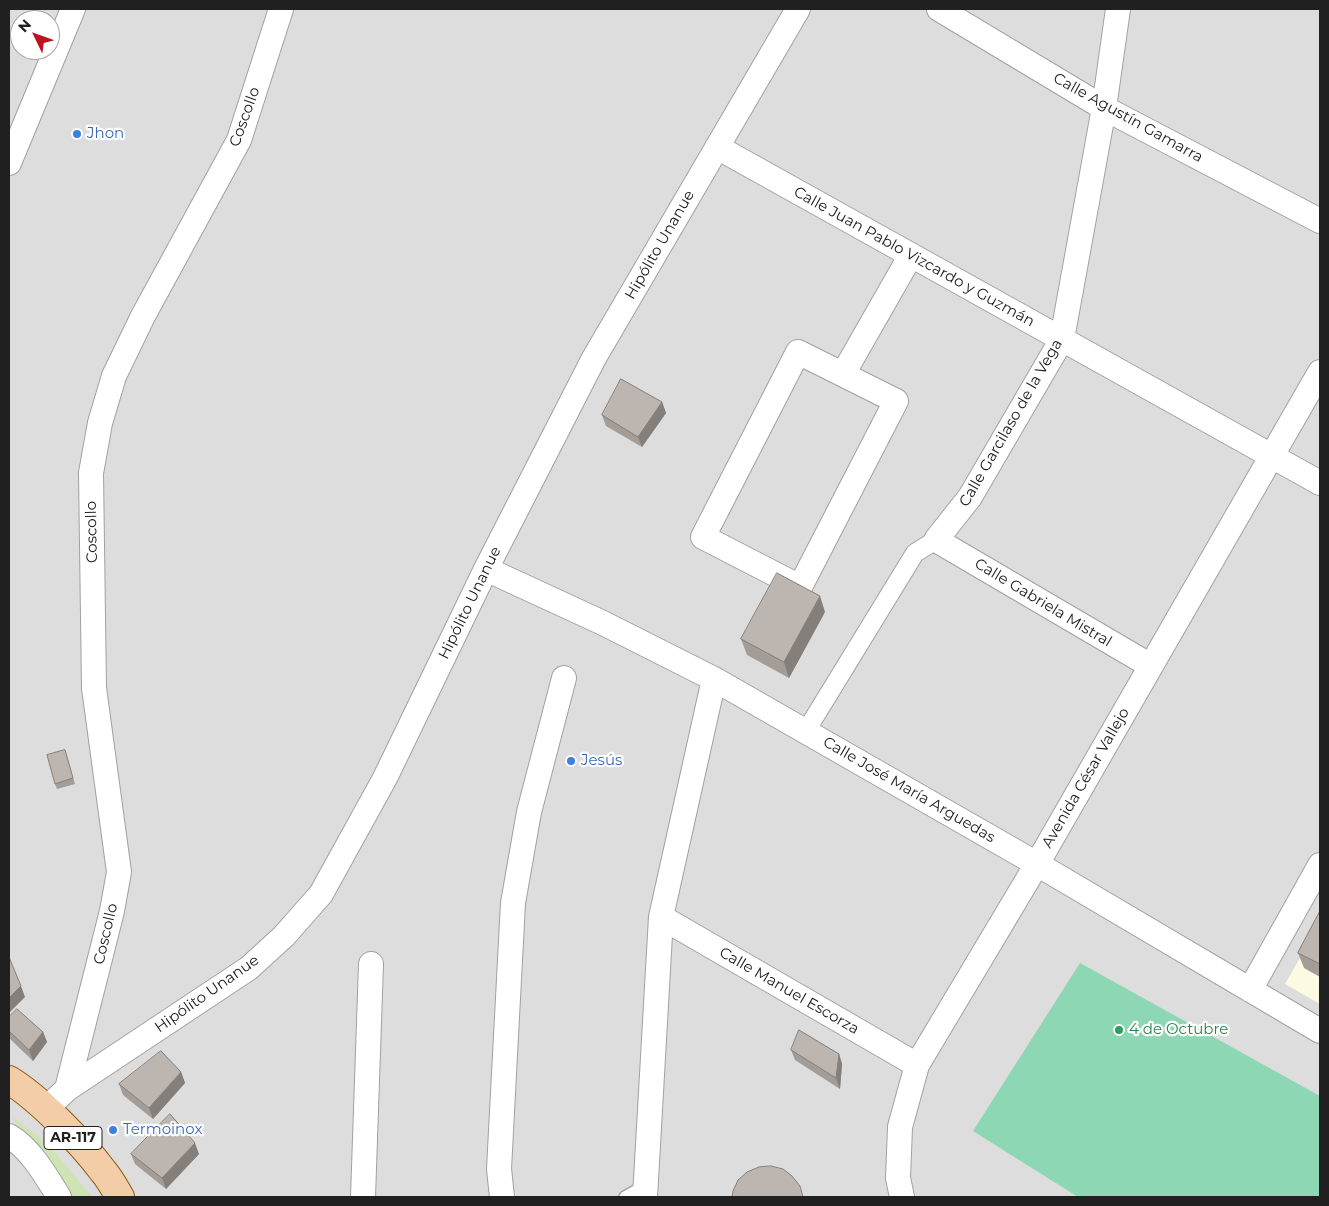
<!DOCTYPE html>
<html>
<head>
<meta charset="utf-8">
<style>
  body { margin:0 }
  #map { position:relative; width:1329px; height:1206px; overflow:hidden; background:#efece7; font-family:Montserrat,sans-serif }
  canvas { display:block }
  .frame { position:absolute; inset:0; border:10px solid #202020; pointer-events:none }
  .north { position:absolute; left:10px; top:10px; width:50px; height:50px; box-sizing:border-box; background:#fff; border:1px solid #a6a6a6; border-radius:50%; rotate:312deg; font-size:14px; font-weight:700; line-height:20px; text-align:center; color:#202020 }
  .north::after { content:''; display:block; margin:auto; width:18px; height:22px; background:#bc131f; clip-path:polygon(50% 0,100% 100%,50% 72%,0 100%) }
</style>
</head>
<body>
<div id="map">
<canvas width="1329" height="1206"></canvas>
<div class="frame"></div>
<div class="north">N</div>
</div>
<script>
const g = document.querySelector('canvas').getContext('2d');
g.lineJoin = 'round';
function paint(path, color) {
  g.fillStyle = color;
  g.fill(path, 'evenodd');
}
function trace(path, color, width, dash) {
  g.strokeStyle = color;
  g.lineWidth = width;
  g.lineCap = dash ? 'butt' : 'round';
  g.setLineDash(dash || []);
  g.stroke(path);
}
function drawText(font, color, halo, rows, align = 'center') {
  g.font = font + ' Montserrat,sans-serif';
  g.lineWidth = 4.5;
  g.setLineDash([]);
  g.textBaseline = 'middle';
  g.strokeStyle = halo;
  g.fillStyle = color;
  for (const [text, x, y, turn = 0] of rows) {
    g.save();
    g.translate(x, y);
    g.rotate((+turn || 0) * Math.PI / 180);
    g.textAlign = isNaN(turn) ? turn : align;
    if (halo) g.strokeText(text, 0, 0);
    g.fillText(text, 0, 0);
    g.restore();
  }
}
const residential = new Path2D(`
  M 9,9 L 1320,9 L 1320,1197 L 9,1197 ZM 20,20 L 50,20 L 50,50 L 20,50 Z`);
const education = new Path2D(`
  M 1320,923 L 1320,1004 L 1285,984 Z`);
const grass = new Path2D(`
  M 11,1116 L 49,1145 L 92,1197 L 66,1197 L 49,1167 Z`);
const pitch = new Path2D(`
  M 1080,963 L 1320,1096 L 1320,1197 L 1078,1197 L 973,1131 Z`);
const service = new Path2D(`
  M 625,1197 L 646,1185`);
const pedestrian = new Path2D(`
  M 806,731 L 915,553 L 936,540`);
const minor = new Path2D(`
  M 939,9 L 1104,108 L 1320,221
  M 1118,9 L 1104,108 L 1062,339 L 970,497 L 936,540 L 1151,666
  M 717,147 L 1320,483
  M 9,163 L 73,9
  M 798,352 L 896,401 L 800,587 L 703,537 Z
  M 843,374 L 911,255
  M 486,569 L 603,623 L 714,679 L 1037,864 L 1320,1031
  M 661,917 L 917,1065
  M 1250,990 L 1320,865
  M 67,1089 L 112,911 L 119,872 L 94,688 L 91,473 L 100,423 L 114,376 L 143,316 L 239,140 L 281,9
  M 47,1111 L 49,1106 L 67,1089 L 249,968 L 284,936 L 321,894 L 385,778 L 486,569 L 594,358 L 798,9
  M 9,1136 C 31,1149 46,1176 59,1197
  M 363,1197 L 371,964
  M 502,1197 L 499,1169 L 513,903 L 529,812 L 564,678
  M 645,1197 L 661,917 L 714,679
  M 902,1197 L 898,1178 L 900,1127 L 917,1065 L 1037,864 L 1320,372`);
const primary = new Path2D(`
  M 9,1080 C 39,1098 82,1143 103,1171 C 110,1179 115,1189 120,1197`);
const wall = new Path2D(`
  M 662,402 L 666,413 L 642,447 L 606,426 L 602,415 Z
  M 825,612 L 789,678 L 747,655 L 741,639 Z
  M 65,750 L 75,784 L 57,789 L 55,784 Z
  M 1320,911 L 1320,977 L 1304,968 L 1298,953 Z
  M 9,1017 L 43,1032 L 47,1042 L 33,1061 L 9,1038 Z
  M 791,1050 L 839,1054 L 842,1064 L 840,1089 L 795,1060 Z
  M 181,1072 L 185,1083 L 153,1119 L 123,1095 L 119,1084 Z
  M 131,1154 L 199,1154 L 166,1189 L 135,1164 Z`);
const shadedWall = new Path2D(`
  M 662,402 L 666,413 L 642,447 L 638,437 Z
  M 820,596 L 825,612 L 789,678 L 784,662 Z
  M 21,986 L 25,997 L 9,1013 L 9,998 Z
  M 43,1032 L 47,1042 L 33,1061 L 29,1050 Z
  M 839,1054 L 842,1064 L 840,1089 L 836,1078 Z
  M 181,1072 L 185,1083 L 153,1119 L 149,1108 Z
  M 195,1143 L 199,1154 L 166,1189 L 162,1178 Z`);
const building = new Path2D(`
  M 621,379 L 662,402 L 638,437 L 602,415 Z
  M 777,573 L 820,596 L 784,662 L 741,639 Z
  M 65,750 L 73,778 L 55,784 L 47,755 Z
  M 1320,911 L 1320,964 L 1298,953 Z
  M 9,957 L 21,986 L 9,998 Z
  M 17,1009 L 43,1032 L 29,1050 L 9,1031 L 9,1017 Z
  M 799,1030 L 839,1054 L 836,1078 L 791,1050 Z
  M 161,1051 L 181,1072 L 149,1108 L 119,1084 Z
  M 170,1114 L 195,1143 L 162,1178 L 131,1154 Z
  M 771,1166 L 783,1169 L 792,1176 L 800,1186 L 803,1197 L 732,1197 L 733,1191 L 738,1180 L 747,1172 L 759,1167 Z`);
const markers = [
  [77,134,5,"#3f7fe0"],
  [571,761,5,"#3f7fe0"],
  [1119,1030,5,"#2e9e5b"],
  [113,1130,5,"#3f7fe0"]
];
const shields = [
  [73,1138,58]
];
const shieldNames = [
  ["AR-117",73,1138]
];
const streetNames = [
  ["Coscollo",245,117,-70],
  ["Calle Agustín Gamarra",1128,118,29],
  ["Hipólito Unanue",660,245,-60],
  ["Calle Juan Pablo Vizcardo y Guzmán",914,257,29],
  ["Calle Garcilaso de la Vega",1011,423,-60],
  ["Coscollo",92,532,-91],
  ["Hipólito Unanue",470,603,-64],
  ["Calle Gabriela Mistral",1043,603,31],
  ["Avenida César Vallejo",1086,778,-60],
  ["Calle José María Arguedas",909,790,30],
  ["Coscollo",106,934,-77],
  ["Calle Manuel Escorza",789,991,30],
  ["Hipólito Unanue",207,994,-35]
];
const shopNames = [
  ["Jhon",87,134],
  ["Jesús",581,761],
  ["Termoinox",123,1130]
];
const leisureNames = [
  ["4 de Octubre",1129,1030]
];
paint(residential, '#dedddd');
paint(education, '#fcfae3');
paint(grass, '#cee4b2');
paint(pitch, '#8dd7b5');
trace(service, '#a1a1a1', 14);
trace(pedestrian, '#a1a1a1', 20);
trace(minor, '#a1a1a1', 26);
trace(primary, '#8d5a0e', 30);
trace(service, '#fff', 11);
trace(pedestrian, '#fff', 18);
trace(minor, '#fff', 24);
trace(primary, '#f3cda8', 28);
paint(wall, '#a39c97');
paint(shadedWall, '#847f7b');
paint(building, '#bdb5b0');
trace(building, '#847f7b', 1);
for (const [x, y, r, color] of markers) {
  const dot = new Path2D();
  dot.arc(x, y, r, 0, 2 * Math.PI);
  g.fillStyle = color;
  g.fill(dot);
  trace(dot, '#fff', 2);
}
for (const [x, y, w] of shields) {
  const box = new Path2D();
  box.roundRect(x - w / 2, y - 11.5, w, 23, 4);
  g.fillStyle = '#fff';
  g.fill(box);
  trace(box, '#202020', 1);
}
drawText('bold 14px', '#202020', null, shieldNames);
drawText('15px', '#202020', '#fff', streetNames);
drawText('15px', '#366cbe', '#fff', shopNames, 'left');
drawText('15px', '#27864d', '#fff', leisureNames, 'left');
</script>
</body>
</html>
